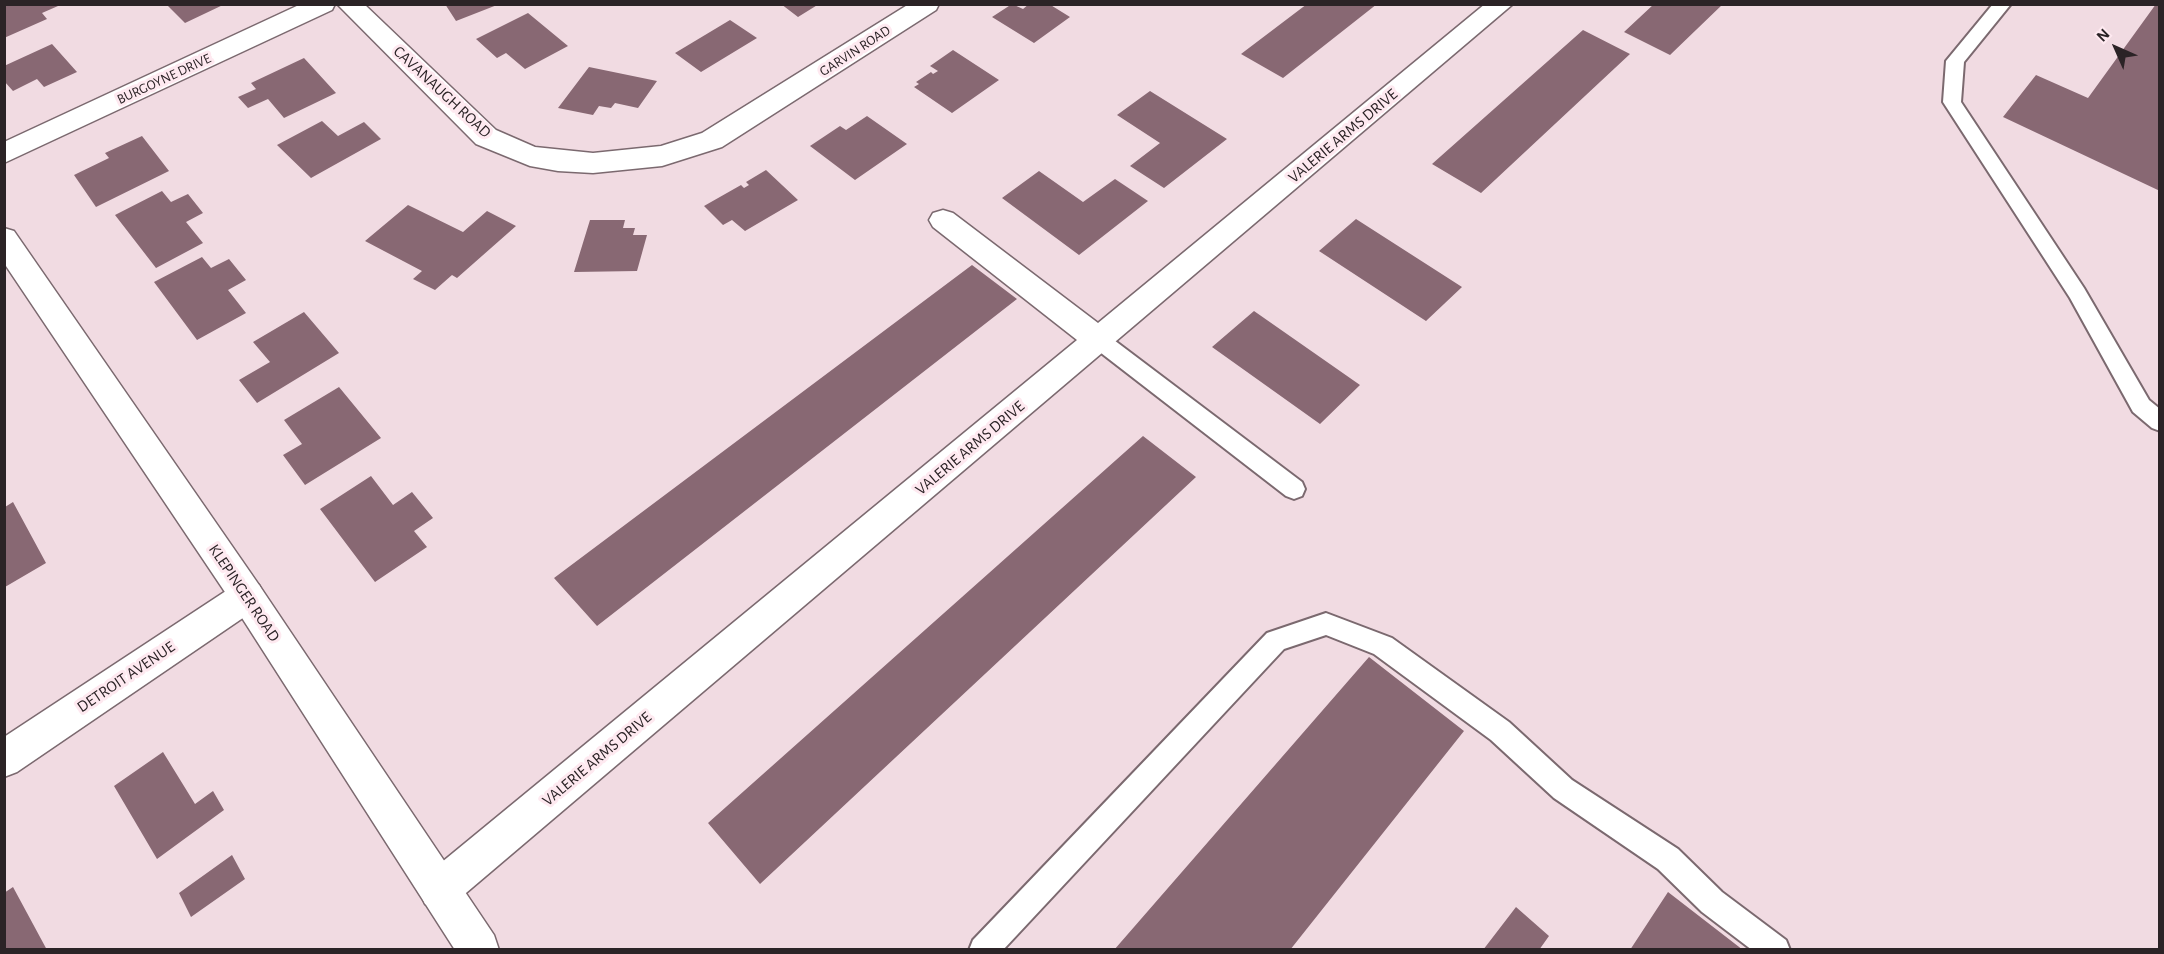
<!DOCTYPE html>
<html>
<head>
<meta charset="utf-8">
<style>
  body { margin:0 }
  #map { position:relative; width:2164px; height:954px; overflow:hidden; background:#f1dbe2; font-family:"Alegreya Sans",sans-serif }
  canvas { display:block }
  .frame { position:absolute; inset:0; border:6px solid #2b2326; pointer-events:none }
  .north { position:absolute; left:2086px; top:18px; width:60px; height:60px; -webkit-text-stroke:4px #fee9f0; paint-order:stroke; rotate:315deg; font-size:16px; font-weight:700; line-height:24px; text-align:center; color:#2b2326 }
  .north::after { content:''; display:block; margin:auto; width:21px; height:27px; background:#2b2326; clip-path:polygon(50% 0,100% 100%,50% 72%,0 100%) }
</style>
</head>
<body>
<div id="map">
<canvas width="2164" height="954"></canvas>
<div class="frame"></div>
<div class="north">N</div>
</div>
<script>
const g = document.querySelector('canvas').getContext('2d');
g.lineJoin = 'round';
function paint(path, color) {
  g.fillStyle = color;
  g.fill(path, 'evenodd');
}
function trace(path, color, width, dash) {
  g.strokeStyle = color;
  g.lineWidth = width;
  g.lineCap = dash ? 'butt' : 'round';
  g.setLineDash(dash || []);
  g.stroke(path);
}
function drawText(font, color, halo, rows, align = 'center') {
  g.font = font + ' "Alegreya Sans",sans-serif';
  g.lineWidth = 6;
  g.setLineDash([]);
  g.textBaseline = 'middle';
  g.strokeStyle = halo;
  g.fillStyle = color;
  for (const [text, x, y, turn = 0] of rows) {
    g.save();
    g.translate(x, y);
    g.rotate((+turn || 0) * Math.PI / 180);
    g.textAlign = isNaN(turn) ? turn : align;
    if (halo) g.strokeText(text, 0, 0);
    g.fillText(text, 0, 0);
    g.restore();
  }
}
const building = new Path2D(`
  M 4,4 L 56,4 L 58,6 L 42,13 L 47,19 L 4,38 Z
  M 166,4 L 225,4 L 185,23 Z
  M 445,4 L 497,4 L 497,5 L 456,21 Z
  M 781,4 L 819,4 L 798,17 Z
  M 1012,4 L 1023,9 L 1029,4 L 1049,4 L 1070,17 L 1034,43 L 992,17 Z
  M 1307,4 L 1377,4 L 1283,78 L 1241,54 Z
  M 1654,4 L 1723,4 L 1670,55 L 1624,32 Z
  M 2156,4 L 2160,4 L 2160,191 L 2003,117 L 2036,75 L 2088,98 Z
  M 528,13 L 568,46 L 525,69 L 506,53 L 497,58 L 476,39 Z
  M 730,20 L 757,38 L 701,72 L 675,53 Z
  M 1583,30 L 1630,54 L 1481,193 L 1432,164 Z
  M 52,44 L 77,72 L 44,87 L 37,79 L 13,91 L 4,81 L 4,66 Z
  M 953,50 L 999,80 L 952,113 L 914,87 L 919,84 L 916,82 L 931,72 L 933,74 L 938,71 L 930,66 Z
  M 304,58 L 336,93 L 284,118 L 268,99 L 248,108 L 238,97 L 256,89 L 251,83 Z
  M 589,67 L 657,81 L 638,108 L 615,103 L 611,108 L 599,106 L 593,115 L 558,108 Z
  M 1150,91 L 1227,139 L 1164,188 L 1130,166 L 1160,143 L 1117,115 Z
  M 867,116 L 907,144 L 855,180 L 810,146 L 840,126 L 846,130 Z
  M 322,121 L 338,136 L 364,122 L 381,139 L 311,178 L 277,145 Z
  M 142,136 L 169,171 L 96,207 L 74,175 L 109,158 L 105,153 Z
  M 766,170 L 798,200 L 745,231 L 732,220 L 723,225 L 704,206 L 741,185 L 744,188 L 749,185 L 746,182 Z
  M 1039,171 L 1083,202 L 1115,179 L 1148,201 L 1079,255 L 1002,198 Z
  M 162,191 L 171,202 L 188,194 L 203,213 L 186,222 L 203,243 L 156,268 L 115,215 Z
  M 408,205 L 463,232 L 487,211 L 516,226 L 457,278 L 452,275 L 435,290 L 413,279 L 422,271 L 365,241 Z
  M 1356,219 L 1462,287 L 1426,321 L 1319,251 Z
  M 590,220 L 625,220 L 623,228 L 635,228 L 633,235 L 647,235 L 637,271 L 574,272 Z
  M 202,257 L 211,268 L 229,259 L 246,280 L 228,290 L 246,313 L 197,340 L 154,282 Z
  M 972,265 L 1017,299 L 597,626 L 554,578 Z
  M 1254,311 L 1360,385 L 1320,424 L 1212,347 Z
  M 304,312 L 339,353 L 257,403 L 239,380 L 270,362 L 253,342 Z
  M 339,387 L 381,438 L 305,485 L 283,455 L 302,444 L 284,420 Z
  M 1143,436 L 1196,477 L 760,884 L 708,823 Z
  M 371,476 L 393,505 L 412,492 L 433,518 L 414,531 L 427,547 L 375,582 L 320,509 Z
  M 13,502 L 46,563 L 5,587 L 5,507 Z
  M 1369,657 L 1464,731 L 1290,950 L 1114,950 Z
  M 163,752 L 195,804 L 213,791 L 224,810 L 157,859 L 114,786 Z
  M 232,855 L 245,879 L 191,917 L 179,893 Z
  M 13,887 L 47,950 L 4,950 L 4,893 Z
  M 1668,892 L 1743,950 L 1630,950 Z
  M 1516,907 L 1549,936 L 1539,950 L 1483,950 Z`);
const lane = new Path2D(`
  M 1993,4 L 2011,4 L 1964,62 L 1961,102 L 2084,288 L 2149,400 L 2160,409 L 2160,431 L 2152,428 L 2133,412 L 2070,298 L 1943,102 L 1946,61 Z
  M 1099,332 L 1106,334 L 1302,482 L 1305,489 L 1302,496 L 1294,499 L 1286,496 L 1092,346 L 1089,340 L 1092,334 Z
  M 1326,613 L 1392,638 L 1509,722 L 1572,780 L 1678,849 L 1722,892 L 1786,940 L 1790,950 L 1752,950 L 1702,912 L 1658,869 L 1554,798 L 1491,740 L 1374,654 L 1326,635 L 1284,649 L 1003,950 L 969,950 L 973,940 L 1267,633 Z`);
const street = new Path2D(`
  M 301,4 L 335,4 L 332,10 L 4,163 L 4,142 Z
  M 337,4 L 364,4 L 496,130 L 535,147 L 593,153 L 661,146 L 702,133 L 909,4 L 939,4 L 936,10 L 722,147 L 662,166 L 593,173 L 558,171 L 530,166 L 476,144 Z
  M 1485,4 L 1513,4 L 453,904 L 439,910 L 425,904 L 419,890 L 425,876 L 1077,340 L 933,227 L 929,220 L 933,213 L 943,210 L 953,213 L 1098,323 Z
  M 247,580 L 259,585 L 265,596 L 259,607 L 17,772 L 4,777 L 4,737 L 235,585 Z`);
const secondary = new Path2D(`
  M 4,228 L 14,231 L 259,585 L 494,935 L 499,950 L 455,950 L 235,607 L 4,263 Z`);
const farStreetnames = [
  ["GARVIN ROAD",855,51,-33],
  ["BURGOYNE DRIVE",164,79,-25]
];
const streetNames = [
  ["CAVANAUGH ROAD",442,92,43],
  ["VALERIE ARMS DRIVE",1343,136,-40],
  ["VALERIE ARMS DRIVE",970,448,-40],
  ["KLEPINGER ROAD",244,593,56],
  ["DETROIT AVENUE",126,677,-34],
  ["VALERIE ARMS DRIVE",597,759,-40]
];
paint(building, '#886873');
trace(lane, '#7b696f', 4);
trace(street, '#7b696f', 3);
trace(secondary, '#7b696f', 3);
paint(lane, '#fff');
paint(street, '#fff');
paint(secondary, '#fff');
drawText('14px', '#2b2326', '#fee9f0', farStreetnames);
drawText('16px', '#2b2326', '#fee9f0', streetNames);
</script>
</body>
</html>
